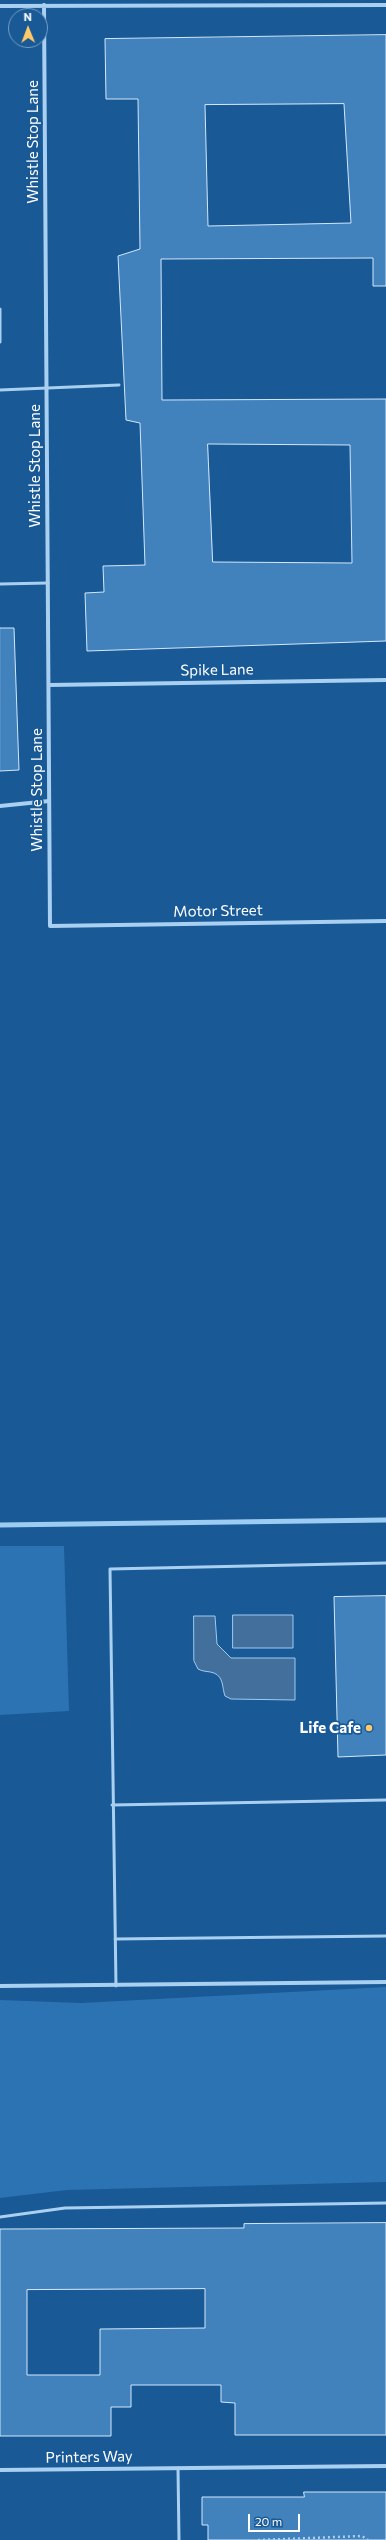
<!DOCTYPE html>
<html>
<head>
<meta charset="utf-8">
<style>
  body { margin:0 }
  #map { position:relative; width:386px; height:2540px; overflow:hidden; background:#185996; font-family:Commissioner,sans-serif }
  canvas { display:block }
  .north { position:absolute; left:8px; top:8px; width:40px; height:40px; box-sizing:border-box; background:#185996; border:1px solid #749bc0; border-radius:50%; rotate:359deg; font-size:11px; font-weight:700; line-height:16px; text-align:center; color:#fff }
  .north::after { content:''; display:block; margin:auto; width:14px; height:18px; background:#ffc96a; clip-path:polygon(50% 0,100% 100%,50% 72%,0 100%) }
  .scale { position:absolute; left:248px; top:2514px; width:52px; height:18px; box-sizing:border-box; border:2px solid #fff; border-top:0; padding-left:5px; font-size:12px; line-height:14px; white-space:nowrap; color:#fff; -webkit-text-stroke:3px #185996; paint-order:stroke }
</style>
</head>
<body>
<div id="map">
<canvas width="386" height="2540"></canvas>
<div class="north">N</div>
<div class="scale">20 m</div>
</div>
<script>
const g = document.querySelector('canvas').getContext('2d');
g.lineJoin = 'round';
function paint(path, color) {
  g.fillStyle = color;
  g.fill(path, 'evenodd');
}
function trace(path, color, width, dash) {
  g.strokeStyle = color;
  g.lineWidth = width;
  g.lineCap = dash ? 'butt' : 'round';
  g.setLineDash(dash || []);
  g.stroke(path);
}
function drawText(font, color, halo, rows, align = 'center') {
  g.font = font + ' Commissioner,sans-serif';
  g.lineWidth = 3.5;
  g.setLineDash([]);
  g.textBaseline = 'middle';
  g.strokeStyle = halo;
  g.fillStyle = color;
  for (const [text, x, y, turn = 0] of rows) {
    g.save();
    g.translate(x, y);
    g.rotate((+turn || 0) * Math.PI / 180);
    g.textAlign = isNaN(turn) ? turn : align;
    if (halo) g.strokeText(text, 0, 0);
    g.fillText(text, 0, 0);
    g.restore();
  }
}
const green = new Path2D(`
  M 0,1546 L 64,1546 L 69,1711 L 0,1715 Z
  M 386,1987 L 386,2182 L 67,2190 L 0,2198 L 0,2000 L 81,2003 Z`);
const water = new Path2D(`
  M 233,1615 L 293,1615 L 293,1648 L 233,1648 Z
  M 194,1616 L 215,1616 L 217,1644 L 231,1658 L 295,1658 L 295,1700 L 231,1699 L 225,1696 C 222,1688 224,1677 214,1673 C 209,1671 203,1672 198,1669 L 194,1661 Z`);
const stream = new Path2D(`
  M 0,1525 L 386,1520`);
const building = new Path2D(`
  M 386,35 L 386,286 L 373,286 L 373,258 L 161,259 L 162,400 L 386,399 L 386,641 L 87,651 L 85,593 L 104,592 L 103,566 L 145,565 L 140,423 L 126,420 L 118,256 L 140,249 L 138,99 L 106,99 L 105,39 ZM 344,104 L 351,223 L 208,226 L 205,105 ZM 208,444 L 350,445 L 352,563 L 213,562 Z
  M 0,628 L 14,628 L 19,770 L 0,771 Z
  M 386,1596 L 386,1755 L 338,1757 L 334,1597 Z
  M 386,2223 L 386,2435 L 235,2435 L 235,2403 L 221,2402 L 221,2385 L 131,2385 L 131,2407 L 111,2407 L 111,2436 L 0,2436 L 0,2229 L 244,2228 L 244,2224 ZM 205,2289 L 205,2328 L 100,2329 L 100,2375 L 27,2375 L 27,2290 Z
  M 304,2492 L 386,2492 L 386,2540 L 208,2540 L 208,2525 L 202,2525 L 202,2497 L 304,2497 Z`);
const path = new Path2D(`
  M 258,2540 L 362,2536 L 368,2540`);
const service = new Path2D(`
  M 0,309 L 0,342
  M 0,390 L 119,385
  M 0,584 L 48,583
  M 112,1805 L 386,1800
  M 115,1939 L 386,1936
  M 116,1986 L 110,1569 L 386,1563
  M 0,2217 L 65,2208 L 386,2203
  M 178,2468 L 179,2540`);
const minor = new Path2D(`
  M 44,5 L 50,926 L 386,921
  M 0,6 L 386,5
  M 49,685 L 386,680
  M 0,806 L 49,801
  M 0,1986 L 386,1982
  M 0,2470 L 386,2466`);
const markers = [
  [369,1728,4,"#ffc96a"]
];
const streetNames = [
  ["Whistle Stop Lane",33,142,-90],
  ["Whistle Stop Lane",35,466,-90],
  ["Spike Lane",217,670,-1],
  ["Whistle Stop Lane",37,790,-90],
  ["Motor Street",218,911,-1],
  ["Printers Way",89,2457,-1]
];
const poiNames = [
  ["Life Cafe",361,1728]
];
paint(green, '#2c73b4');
paint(water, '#426f9b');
trace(water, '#9dccf3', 1);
trace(stream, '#9dccf3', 5);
paint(building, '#4182bd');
trace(building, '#d2e8fc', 1);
trace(path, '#aad0f1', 2.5, [2, 3]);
trace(service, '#aad0f1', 3);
trace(minor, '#aad0f1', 4);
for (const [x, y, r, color] of markers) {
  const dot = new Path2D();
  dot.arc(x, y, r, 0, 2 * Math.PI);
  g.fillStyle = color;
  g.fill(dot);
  trace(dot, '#185996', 1.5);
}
drawText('15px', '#fff', '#185996', streetNames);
drawText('bold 15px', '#fff', '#185996', poiNames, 'right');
</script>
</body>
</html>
